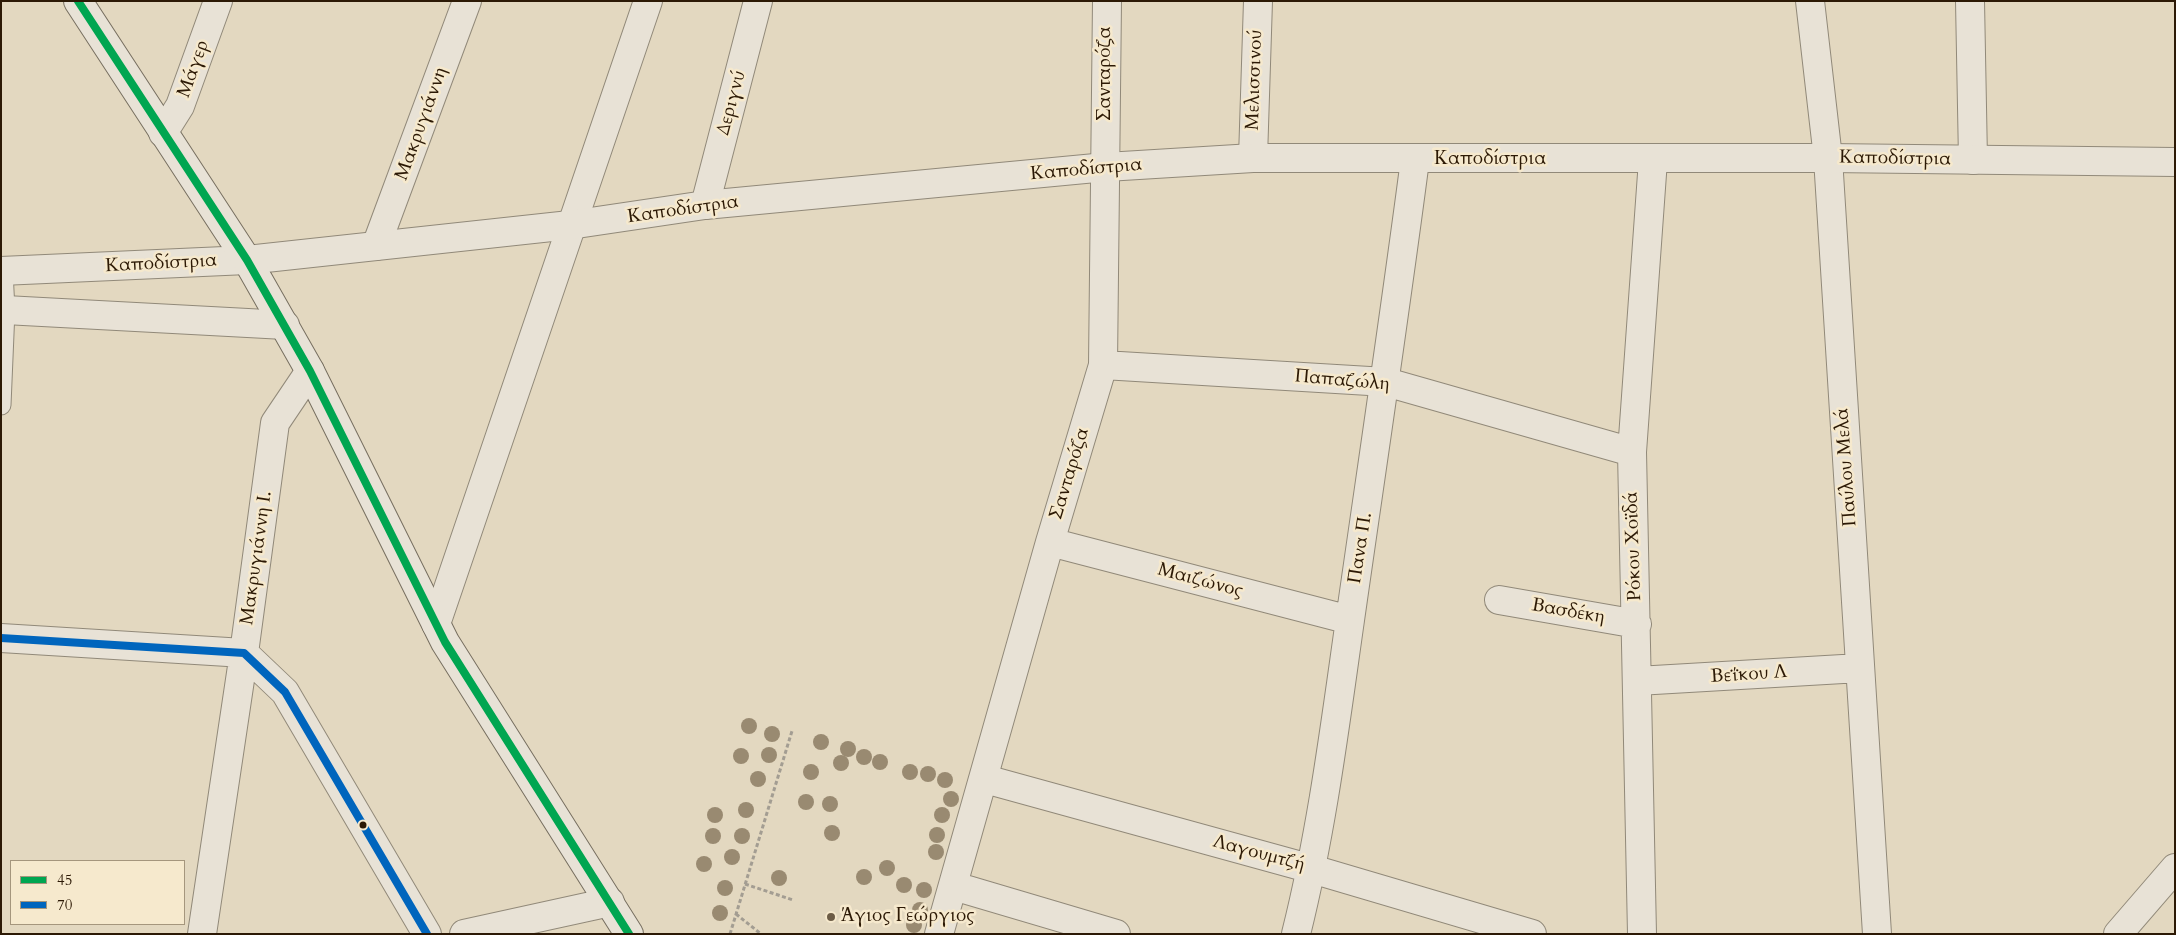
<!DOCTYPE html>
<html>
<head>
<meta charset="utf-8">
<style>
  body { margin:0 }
  #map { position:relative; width:2176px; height:935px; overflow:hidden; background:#e3d8c0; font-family:Cardo,serif }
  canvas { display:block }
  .frame { position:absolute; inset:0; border:2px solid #2c1905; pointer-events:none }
  .legend { position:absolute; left:10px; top:860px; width:175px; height:65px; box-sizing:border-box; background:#f6e9cd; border:1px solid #a5967d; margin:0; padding:6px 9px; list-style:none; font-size:15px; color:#2c1905 }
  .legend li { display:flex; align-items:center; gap:10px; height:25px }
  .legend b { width:25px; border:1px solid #a5967d }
</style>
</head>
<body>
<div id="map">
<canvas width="2176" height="935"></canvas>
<div class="frame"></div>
<ul class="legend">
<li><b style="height:6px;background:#00a651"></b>45</li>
<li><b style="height:6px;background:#0065bd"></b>70</li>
</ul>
</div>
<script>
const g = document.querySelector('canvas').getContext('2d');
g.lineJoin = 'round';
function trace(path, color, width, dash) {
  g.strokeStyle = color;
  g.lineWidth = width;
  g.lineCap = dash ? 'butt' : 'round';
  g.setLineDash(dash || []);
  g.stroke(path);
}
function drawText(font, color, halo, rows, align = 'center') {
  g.font = font + ' Cardo,serif';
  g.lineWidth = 5;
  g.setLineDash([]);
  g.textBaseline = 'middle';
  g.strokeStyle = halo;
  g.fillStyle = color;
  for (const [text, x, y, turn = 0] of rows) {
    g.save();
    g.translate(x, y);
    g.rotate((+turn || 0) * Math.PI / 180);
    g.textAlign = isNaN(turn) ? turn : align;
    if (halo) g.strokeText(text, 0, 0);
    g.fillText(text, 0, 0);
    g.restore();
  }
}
const path = new Path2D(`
  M 745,884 L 793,900
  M 736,914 L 761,934
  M 730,934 L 792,731`);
const service = new Path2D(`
  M 1,405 L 5,310 L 3,271`);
const minor = new Path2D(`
  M 1810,1 L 1828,158 L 1877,934
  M 1970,1 L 1973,160
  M 163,133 L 180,106 L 218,1
  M 1253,158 L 1258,1
  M 705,205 L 758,1
  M 376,246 L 467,1
  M 5,310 L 285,325
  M 1103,365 L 1386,382 L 1632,452
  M 1050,542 L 1350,620
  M 1499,600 L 1637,624
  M 436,624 L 648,1
  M 1,638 L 244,653 L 285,692 L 427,934
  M 1637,681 L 1860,668
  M 985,779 L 1312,869 L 1532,934
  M 954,886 L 1116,934
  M 202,934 L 244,653 L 275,423 L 310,371
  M 464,934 L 610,902
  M 939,934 L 1050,542 L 1103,365 L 1107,1
  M 1296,934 C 1322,830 1335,725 1350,620 C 1372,466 1395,313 1415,160
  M 1642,934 L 1632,452 L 1653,160`);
const tertiary = new Path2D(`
  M 1,271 L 247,260 L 570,225 L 705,205 L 1106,167 L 1253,158 L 1828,158 L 2175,162
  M 2118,934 L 2175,868`);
const secondary = new Path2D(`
  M 78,1 L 247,260 L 310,371 L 445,642 L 629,934`);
const bus1 = new Path2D(`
  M 78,1 L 247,260 L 310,371 L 445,642 L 629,934`);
const bus2 = new Path2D(`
  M 1,638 L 244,653 L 285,692 L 427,934`);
const trees = [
  [749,726],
  [772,734],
  [821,742],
  [848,749],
  [769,755],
  [741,756],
  [864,757],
  [880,762],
  [841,763],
  [811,772],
  [910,772],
  [928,774],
  [758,779],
  [945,780],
  [951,799],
  [806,802],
  [830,804],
  [746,810],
  [715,815],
  [942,815],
  [832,833],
  [937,835],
  [713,836],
  [742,836],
  [936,852],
  [732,857],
  [704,864],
  [887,868],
  [864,877],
  [779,878],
  [904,885],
  [725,888],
  [924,890],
  [920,910],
  [720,913],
  [914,925]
];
const markers = [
  [363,825,4.5,"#2c1905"],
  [831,917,5,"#6c5c46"]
];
const streetNames = [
  ["Μάγερ",194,69,-70],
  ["Σανταρόζα",1106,74,-90],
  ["Μελισσινού",1255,80,-88],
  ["Δεριγνύ",732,103,-75],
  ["Μακρυγιάννη",422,124,-70],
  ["Καποδίστρια",1895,159,1],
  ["Καποδίστρια",1490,160],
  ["Καποδίστρια",1086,170,-5],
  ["Καποδίστρια",683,210,-8],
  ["Καποδίστρια",161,264,-3],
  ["Παπαζώλη",1342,381,5],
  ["Παύλου Μελά",1847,467,-94],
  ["Σανταρόζα",1070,474,-73],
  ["Ρόκου Χοϊδά",1634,546,-92],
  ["Πανα Π.",1361,548,-81],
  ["Μακρυγιάννη Ι.",257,558,-82],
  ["Μαιζώνος",1200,581,15],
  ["Βασδέκη",1568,612,10],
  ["Βεΐκου Λ",1749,675,-4],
  ["Λαγουμτζή",1259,854,15]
];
const poiNames = [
  ["Άγιος Γεώργιος",841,917]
];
trace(service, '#918979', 21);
trace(minor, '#918979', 30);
trace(tertiary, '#918979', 30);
trace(secondary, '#776f60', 30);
trace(path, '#a39d92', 3, [4, 2.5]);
trace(service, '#e8e2d6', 19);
trace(minor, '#e8e2d6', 28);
trace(tertiary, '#e8e2d6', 28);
trace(secondary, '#e8e2d6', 28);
trace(bus1, '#00a651', 8);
trace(bus2, '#0065bd', 8);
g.fillStyle = '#998a71';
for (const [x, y] of trees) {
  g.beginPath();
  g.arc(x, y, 8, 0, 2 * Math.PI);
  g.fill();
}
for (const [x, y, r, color] of markers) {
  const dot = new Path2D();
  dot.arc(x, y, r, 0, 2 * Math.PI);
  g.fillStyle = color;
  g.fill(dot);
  trace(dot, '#f6e9cd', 2);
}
drawText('19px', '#2c1905', '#f6e9cd', streetNames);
drawText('19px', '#2c1905', '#f6e9cd', poiNames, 'left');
</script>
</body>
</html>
